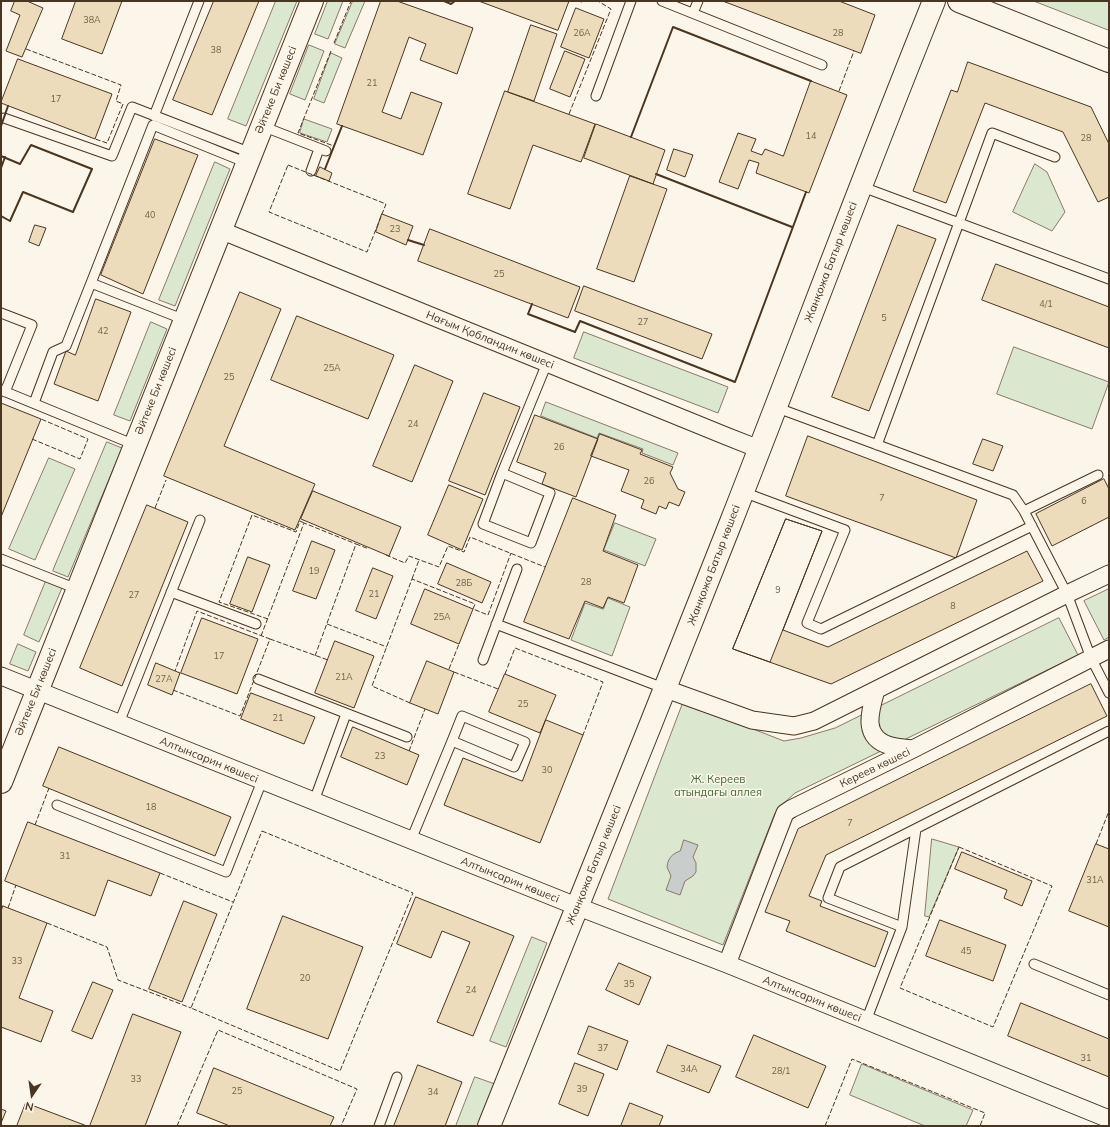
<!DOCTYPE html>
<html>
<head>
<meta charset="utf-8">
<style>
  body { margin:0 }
  #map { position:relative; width:1110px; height:1127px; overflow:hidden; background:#fbf6e9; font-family:Mulish,sans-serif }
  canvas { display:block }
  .frame { position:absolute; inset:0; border:2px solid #4a3520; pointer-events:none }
  .north { position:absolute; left:12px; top:1075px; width:40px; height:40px; -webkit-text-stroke:3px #fbf6e9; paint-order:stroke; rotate:193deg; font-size:11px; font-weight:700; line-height:16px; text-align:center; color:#4a3520 }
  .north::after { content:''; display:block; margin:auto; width:14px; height:18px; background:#4a3520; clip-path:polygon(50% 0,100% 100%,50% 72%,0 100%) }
</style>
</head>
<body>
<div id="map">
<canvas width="1110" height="1127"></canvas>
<div class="frame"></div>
<div class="north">N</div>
</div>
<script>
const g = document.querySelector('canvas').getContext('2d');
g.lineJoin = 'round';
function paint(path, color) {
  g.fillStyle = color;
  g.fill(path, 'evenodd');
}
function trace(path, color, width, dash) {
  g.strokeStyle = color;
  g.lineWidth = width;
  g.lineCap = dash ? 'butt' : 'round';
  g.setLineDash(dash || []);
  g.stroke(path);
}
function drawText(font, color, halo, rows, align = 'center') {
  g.font = font + ' Mulish,sans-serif';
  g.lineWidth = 3;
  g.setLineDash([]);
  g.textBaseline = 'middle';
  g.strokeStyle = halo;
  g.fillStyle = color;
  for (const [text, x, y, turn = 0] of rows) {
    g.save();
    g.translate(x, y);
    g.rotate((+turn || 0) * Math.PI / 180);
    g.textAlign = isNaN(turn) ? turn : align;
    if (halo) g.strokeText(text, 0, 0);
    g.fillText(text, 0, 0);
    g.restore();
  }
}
const green = new Path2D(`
  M 276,1 L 297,1 L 246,126 L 228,119 Z
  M 328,1 L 343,1 L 328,39 L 315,34 Z
  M 353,1 L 365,1 L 345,48 L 335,44 Z
  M 1034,1 L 1109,1 L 1109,30 Z
  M 309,45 L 324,51 L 305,100 L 290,94 Z
  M 331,53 L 342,58 L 324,103 L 314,99 Z
  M 304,119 L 332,129 L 327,142 L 300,133 Z
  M 215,162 L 230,169 L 175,306 L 159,300 Z
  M 1035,164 L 1047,172 L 1065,212 L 1052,231 L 1013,212 Z
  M 151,322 L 167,329 L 130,421 L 114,415 Z
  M 584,332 L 728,387 L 718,413 L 574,358 Z
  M 1014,347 L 1109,382 L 1092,429 L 997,394 Z
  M 546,402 L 678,453 L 673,465 L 642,453 L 643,449 L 599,433 L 597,438 L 541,416 Z
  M 107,442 L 122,448 L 68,577 L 53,571 Z
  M 49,458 L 75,469 L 35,560 L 9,549 Z
  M 615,523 L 656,539 L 645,566 L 604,550 Z
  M 46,581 L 62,588 L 39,642 L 24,635 Z
  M 1109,589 L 1109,637 L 1104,640 L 1084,601 Z
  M 608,598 L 630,607 L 612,656 L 571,640 L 585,603 L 603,609 Z
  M 1059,618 L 1078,655 L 795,793 L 784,803 L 775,813 L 723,945 L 608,899 L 683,702 L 784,741 L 801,738 L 835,728 Z
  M 18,644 L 36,652 L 28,671 L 10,664 Z
  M 932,839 L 959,847 L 929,917 L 925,916 Z
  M 532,937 L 547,943 L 506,1047 L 490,1041 Z
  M 862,1064 L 973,1110 L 966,1126 L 925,1126 L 850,1095 Z
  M 475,1077 L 495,1084 L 478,1126 L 456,1126 Z`);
const water = new Path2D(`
  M 684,840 L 698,845 L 693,857 L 696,863 L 696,872 L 693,876 L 685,881 L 680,895 L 666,890 L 671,876 L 667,867 C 668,858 672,854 680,851 Z`);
const building = new Path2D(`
  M 15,1 L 27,1 L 43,8 L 22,57 L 6,51 L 20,15 L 11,11 Z
  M 76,1 L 122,1 L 102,54 L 62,39 Z
  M 214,1 L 259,1 L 212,115 L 173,100 Z
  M 381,1 L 397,1 L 473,28 L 457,74 L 420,60 L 426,44 L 409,37 L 382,112 L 401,119 L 411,92 L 442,103 L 423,155 L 337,124 Z
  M 479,1 L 569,1 L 558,30 Z
  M 723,1 L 839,1 L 875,15 L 861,53 Z
  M 576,8 L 604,19 L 589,58 L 561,47 Z
  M 531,25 L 557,34 L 534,101 L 508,92 Z
  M 565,51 L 585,59 L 570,97 L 550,89 Z
  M 18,59 L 112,94 L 95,139 L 1,103 Z
  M 968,62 L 1091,107 L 1109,144 L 1109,197 L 1098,202 L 1063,132 L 985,103 L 946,203 L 913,191 L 951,90 L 957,92 Z
  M 811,81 L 847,95 L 809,193 L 756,173 L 759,163 L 749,160 L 738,189 L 719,182 L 738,133 L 756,139 L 751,151 L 762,155 L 765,149 L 783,156 Z
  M 505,91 L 595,124 L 581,162 L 533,145 L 510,209 L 468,194 Z
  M 596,124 L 665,150 L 653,184 L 584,158 Z
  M 155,139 L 198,155 L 143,294 L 101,275 Z
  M 674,149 L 693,155 L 685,177 L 667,170 Z
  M 320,167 L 332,173 L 329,181 L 316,176 Z
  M 630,176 L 667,189 L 634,282 L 597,269 Z
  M 382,214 L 413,226 L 406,245 L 376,232 Z
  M 35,225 L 46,228 L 39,246 L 29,242 Z
  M 898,225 L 936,239 L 869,411 L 832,397 Z
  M 430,229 L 580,287 L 568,318 L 418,261 Z
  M 996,264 L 1109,307 L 1109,348 L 982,300 Z
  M 584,286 L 712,334 L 702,359 L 575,311 Z
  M 240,292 L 281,309 L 224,446 L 315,484 L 295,530 L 164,476 Z
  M 96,299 L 131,312 L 98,401 L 54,384 L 66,351 L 75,355 Z
  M 297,316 L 394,355 L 368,419 L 271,380 Z
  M 415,365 L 453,381 L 412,482 L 373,466 Z
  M 484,393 L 520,407 L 485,495 L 449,481 Z
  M 1,403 L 41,419 L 1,517 Z
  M 535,415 L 598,439 L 576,497 L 542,484 L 546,473 L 517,462 Z
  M 600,434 L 642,450 L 640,454 L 673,467 L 670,473 L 678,489 L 685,492 L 679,506 L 669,502 L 666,509 L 659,506 L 656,514 L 641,508 L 644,500 L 621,491 L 629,470 L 591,456 Z
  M 808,436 L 977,500 L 956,558 L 786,496 Z
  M 983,439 L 1003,446 L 993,471 L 973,464 Z
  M 1104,479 L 1109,489 L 1109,517 L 1052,546 L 1036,514 Z
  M 449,485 L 483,499 L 462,550 L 428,535 Z
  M 313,491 L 401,527 L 389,556 L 301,519 Z
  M 573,498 L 616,515 L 603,551 L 638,565 L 624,603 L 608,597 L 603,608 L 585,601 L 569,639 L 524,622 Z
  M 147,505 L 188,522 L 122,686 L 80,668 Z
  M 786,519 L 822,531 L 783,630 L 828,647 L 1027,551 L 1043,581 L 831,684 L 733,649 Z
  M 786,519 L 822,531 L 770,662 L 733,649 Z
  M 312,541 L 335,550 L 316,599 L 293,591 Z
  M 248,557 L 270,565 L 252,612 L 230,604 Z
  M 447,563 L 491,582 L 482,603 L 438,584 Z
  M 373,568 L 393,576 L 376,619 L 356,611 Z
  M 425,589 L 473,609 L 459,644 L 411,624 Z
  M 202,618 L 258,639 L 237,694 L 181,673 Z
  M 335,641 L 374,656 L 354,708 L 315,693 Z
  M 427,661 L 454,672 L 438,714 L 410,703 Z
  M 156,663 L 180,673 L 172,695 L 148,685 Z
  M 505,674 L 556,695 L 540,733 L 489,712 Z
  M 1091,684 L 1107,716 L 826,855 L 809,896 L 822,901 L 820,906 L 888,932 L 875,967 L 786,931 L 790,921 L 765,912 L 798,829 Z
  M 251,693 L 315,717 L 304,744 L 241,719 Z
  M 546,720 L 583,735 L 540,843 L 444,805 L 463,758 L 522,781 Z
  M 353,727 L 419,755 L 407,785 L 341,757 Z
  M 59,747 L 231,817 L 215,856 L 43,786 Z
  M 28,822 L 160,873 L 151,896 L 108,880 L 95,916 L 5,881 Z
  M 1096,844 L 1109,849 L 1109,927 L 1069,911 Z
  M 962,852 L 1032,881 L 1022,906 L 1004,898 L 1007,890 L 955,869 Z
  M 416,897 L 514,936 L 473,1036 L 437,1022 L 470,942 L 442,931 L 431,958 L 397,944 Z
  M 184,901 L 217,914 L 182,1002 L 149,989 Z
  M 3,906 L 47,923 L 19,998 L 53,1011 L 41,1042 L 1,1027 L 1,912 Z
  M 283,916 L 363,947 L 328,1039 L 247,1009 Z
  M 940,920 L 1006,945 L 993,981 L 926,956 Z
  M 619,963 L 651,977 L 639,1005 L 606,990 Z
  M 93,982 L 113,990 L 92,1039 L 72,1031 Z
  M 1021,1003 L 1109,1039 L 1109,1077 L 1008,1036 Z
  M 133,1014 L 181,1032 L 145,1126 L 90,1126 Z
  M 589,1026 L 628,1041 L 617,1070 L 578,1054 Z
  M 754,1035 L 826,1066 L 808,1108 L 736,1077 Z
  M 668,1045 L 721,1066 L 709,1093 L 657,1072 Z
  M 575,1063 L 604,1074 L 588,1116 L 559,1104 Z
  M 418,1065 L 462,1082 L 445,1126 L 394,1126 Z
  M 214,1068 L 334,1117 L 330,1126 L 230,1126 L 197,1113 Z
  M 26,1103 L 87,1126 L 17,1126 Z
  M 630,1103 L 663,1116 L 659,1126 L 621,1126 Z
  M 1,1109 L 6,1111 L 1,1123 Z`);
const lane = new Path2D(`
  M 662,1 L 822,65
  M 693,13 L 698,1
  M 596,96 L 631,1
  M 154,116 L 199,1
  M 4,118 L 112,156 L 132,107 L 251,153
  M 262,126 L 326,151
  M 311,171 L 319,149
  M 860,186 L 1109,279
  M 1,313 L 32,325 L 5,392
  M 185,320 L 91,283 L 153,125 L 247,163
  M 1,390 L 135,445
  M 34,403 L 53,352 L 66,346 L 91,283
  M 775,407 L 1013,495 L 1024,511 L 1067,594 L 1091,658 L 1109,693
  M 877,445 L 992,133 L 1055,157
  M 502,473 L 483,524 L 531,543 L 550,493 L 502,473 L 547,363
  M 743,492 L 845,530 L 807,623 L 821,629 L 1032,526
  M 1024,511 L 1098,475
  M 1,559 L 77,589
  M 171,592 L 256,624
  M 496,624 L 666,689
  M 483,660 L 517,569
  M 258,679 L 407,737
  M 462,716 L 525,742 L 514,767 L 452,741 Z
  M 119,723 L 200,520
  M 314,801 L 346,714
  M 57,805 L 226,872 L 262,781
  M 411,840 L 452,741
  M 902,927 L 916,829
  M 1034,964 L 1109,995
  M 866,1021 L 902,927 L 828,898 L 840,867 L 1109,731
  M 379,1126 L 397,1077`);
const street = new Path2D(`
  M 220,230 L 726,436 L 759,449
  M 1,676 L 576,906 L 727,964 L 1109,1119
  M 666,689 L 752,720 L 794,726 L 814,721 L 1067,594 L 1109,574
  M 876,690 C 870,711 861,738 891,746 C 898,748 906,748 913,749
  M 727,964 L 785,813 L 791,809 L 913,749 L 1109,649`);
const secondary = new Path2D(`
  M 959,1 L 1109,61
  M 1,782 L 312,1
  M 489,1126 C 569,925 652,724 731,522 C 799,349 864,174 934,1`);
const fence = new Path2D(`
  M 578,1 L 582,2 L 583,1
  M 334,43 L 351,1
  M 26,49 L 121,85 L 116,101 L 123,104 L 107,143 L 95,139
  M 331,51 L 298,133 L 334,146
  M 839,91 L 854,51
  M 569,114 L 611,9 L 598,1
  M 288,165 L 386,204 L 367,252 L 269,212 Z
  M 32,439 L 80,459 L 88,439 L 41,419
  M 155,508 L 166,480
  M 386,555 L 405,563 L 409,556 L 439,567 L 448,546 L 464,552 L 470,537 L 545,567
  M 412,579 L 419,560
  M 268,619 L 219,602 L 252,515 L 296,532 L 300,521 L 304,523
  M 327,624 L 387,647
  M 261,636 L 304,523 L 356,544
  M 270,639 L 328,660
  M 315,656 L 356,544 L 369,549
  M 449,669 L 459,644
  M 454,672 L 498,689
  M 505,674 L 515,648 L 603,682 L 583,735
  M 173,690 L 240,716 L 270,639 L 197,611 L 175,671
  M 410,703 L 372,686 L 412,579 L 475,604 L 473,609 L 488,615 L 511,553
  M 409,751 L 425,709
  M 35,825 L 49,788
  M 262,831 L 413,893 L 340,1071 L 191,1008 Z
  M 1096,844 L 1109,811
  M 959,847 L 1052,886 L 993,1027 L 900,988 Z
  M 160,873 L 233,902
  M 8,908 L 16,885
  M 47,923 L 107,947 L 118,980 L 191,1008
  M 177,1126 L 218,1030 L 357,1089 L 341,1126
  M 825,1126 L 852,1059 L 985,1113 L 980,1126`);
const wall = new Path2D(`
  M 444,1 L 451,4 L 455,1
  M 1,126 L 8,106
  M 631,137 L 673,27 L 811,81
  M 1,156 L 20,164 L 31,145 L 92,169 L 73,212 L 23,192 L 10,221 L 1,216
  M 1,168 L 5,157
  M 325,169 L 342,126
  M 656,174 L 792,227
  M 408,240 L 424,245
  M 532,304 L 528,314 L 575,332 L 580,321 L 735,382 L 806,192`);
const numberNames = [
  ["38А",92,20],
  ["26А",582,33],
  ["28",838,33],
  ["38",216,50],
  ["21",372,83],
  ["17",56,99],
  ["14",811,136],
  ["28",1086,138],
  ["40",150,215],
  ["23",395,229],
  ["25",499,274],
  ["4/1",1046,304],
  ["5",884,318],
  ["27",643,322],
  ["42",103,331],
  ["25А",332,368],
  ["25",229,377],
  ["24",413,424],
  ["26",559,447],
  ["26",649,481],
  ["7",882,498],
  ["6",1084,501],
  ["19",314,571],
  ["28",586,582],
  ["28Б",464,583],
  ["9",778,590],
  ["21",374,594],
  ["27",134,595],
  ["8",953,606],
  ["25А",442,617],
  ["17",219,656],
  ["21А",344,677],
  ["27А",164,679],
  ["25",523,704],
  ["21",278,718],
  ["23",380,756],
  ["30",547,770],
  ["18",151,807],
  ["7",850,823],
  ["31",65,856],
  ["31А",1095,880],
  ["45",966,951],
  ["33",17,961],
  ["20",305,978],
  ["35",629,984],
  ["24",471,990],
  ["37",603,1048],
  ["31",1086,1058],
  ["34А",689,1069],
  ["28/1",781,1071],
  ["33",136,1079],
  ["39",582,1089],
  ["25",237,1091],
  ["34",433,1092]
];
const streetNames = [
  ["Әйтеке Би көшесі",276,90,-68],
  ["Жанқожа Батыр көшесі",831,262,-69],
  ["Нағым Қобландин көшесі",490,340,22],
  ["Әйтеке Би көшесі",156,391,-68],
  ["Жанқожа Батыр көшесі",714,565,-69],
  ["Әйтеке Би көшесі",36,692,-68],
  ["Алтынсарин көшесі",209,760,22],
  ["Кереев көшесі",875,768,-26],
  ["Жанқожа Батыр көшесі",594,865,-68],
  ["Алтынсарин көшесі",510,880,22],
  ["Алтынсарин көшесі",812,999,22]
];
const parkNames = [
  ["Ж. Кереев",718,780],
  ["атындағы аллея",718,793]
];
paint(green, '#dce7d0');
trace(green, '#887966', 1);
paint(water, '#c9cecd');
trace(water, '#887966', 1);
paint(building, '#ecdcbc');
trace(building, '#4a3520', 1);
trace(lane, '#4a3520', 11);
trace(street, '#4a3520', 19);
trace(secondary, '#4a3520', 24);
trace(lane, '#fbf6e9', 9);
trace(street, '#fbf6e9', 17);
trace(secondary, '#fbf6e9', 22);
trace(fence, '#4a3520', 1, [5, 2]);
trace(wall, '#4a3520', 2);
drawText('9px', '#725f47', null, numberNames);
drawText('11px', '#4a3520', '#fbf6e9', streetNames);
drawText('11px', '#436837', '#fbf6e9', parkNames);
</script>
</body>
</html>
